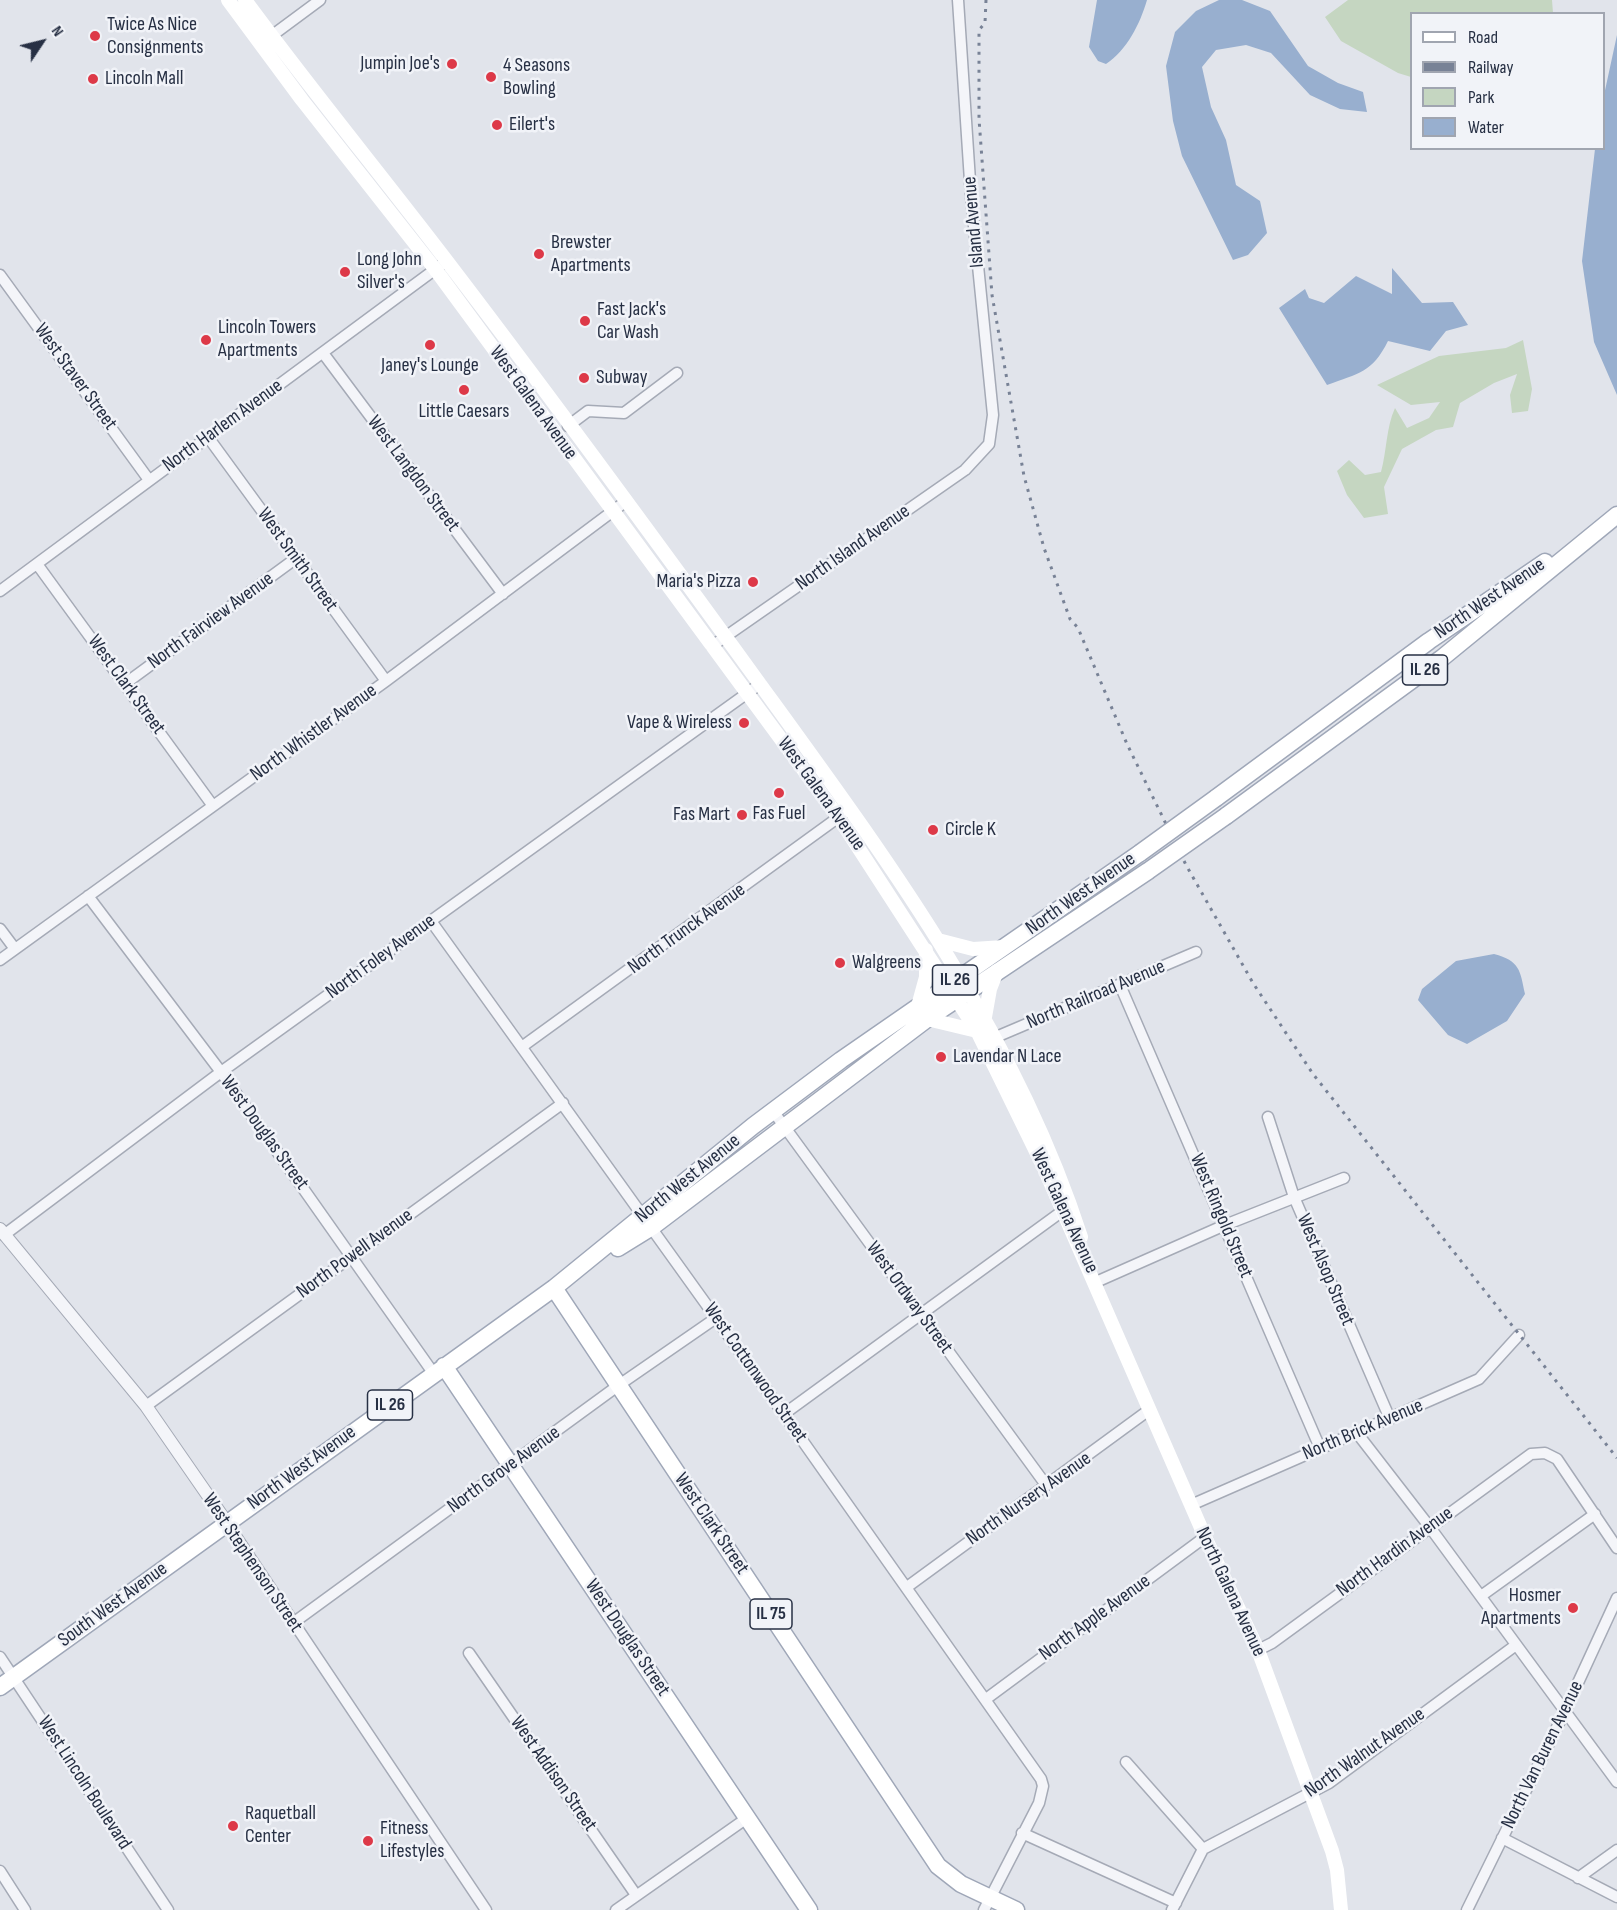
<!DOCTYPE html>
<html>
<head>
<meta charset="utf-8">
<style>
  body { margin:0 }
  #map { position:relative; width:1617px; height:1910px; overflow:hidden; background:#e1e4eb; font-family:"Sofia Sans Condensed",sans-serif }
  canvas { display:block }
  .legend { position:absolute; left:1410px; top:12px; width:195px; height:138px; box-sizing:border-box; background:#f1f3f8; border:2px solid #a0a5b0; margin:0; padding:8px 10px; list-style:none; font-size:18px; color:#273044 }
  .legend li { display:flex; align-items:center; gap:12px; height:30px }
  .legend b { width:30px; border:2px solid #a0a5b0 }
  .north { position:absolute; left:12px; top:12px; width:60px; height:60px; -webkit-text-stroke:4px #f1f3f8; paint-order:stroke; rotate:55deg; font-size:16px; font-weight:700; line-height:24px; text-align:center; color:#273044 }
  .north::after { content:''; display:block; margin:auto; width:21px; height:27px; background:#273044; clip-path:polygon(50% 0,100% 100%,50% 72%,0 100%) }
</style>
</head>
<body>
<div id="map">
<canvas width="1617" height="1910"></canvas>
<ul class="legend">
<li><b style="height:8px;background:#fff"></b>Road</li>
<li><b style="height:8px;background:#788296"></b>Railway</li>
<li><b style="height:16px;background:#c5d6c1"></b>Park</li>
<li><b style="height:16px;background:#98afcf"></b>Water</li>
</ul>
<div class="north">N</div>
</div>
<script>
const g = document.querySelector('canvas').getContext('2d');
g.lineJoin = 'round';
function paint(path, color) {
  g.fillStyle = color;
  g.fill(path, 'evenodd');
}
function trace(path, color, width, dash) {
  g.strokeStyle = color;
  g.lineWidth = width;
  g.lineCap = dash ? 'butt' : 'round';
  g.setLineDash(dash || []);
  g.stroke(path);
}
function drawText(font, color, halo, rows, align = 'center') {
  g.font = font + ' "Sofia Sans Condensed",sans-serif';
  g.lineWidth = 5;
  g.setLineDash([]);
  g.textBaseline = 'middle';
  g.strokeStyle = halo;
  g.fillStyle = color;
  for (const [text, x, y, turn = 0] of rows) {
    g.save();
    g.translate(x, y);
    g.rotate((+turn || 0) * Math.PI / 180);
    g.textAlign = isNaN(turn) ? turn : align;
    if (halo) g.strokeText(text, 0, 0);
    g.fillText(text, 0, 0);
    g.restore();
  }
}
const green = new Path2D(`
  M 1348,0 L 1552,0 L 1553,13 L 1412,14 L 1411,77 L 1398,73 L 1341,41 L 1325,17 Z
  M 1523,340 L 1532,389 L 1528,411 L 1512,413 L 1510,395 L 1517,374 L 1494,383 L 1460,403 L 1453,427 L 1436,430 L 1402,449 L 1384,487 L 1388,514 L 1364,518 L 1347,495 L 1337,471 L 1349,460 L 1365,475 L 1381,472 C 1387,450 1386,428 1395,408 L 1407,428 L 1429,418 L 1440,402 L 1411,405 L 1377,385 L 1439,356 L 1506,348 Z`);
const water = new Path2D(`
  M 1097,0 L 1147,0 C 1140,24 1127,50 1106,64 L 1098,61 L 1089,47 Z
  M 1219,0 L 1242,0 L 1270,11 L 1308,66 L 1338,83 L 1363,92 L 1367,112 L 1340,109 L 1310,95 L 1271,53 L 1246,45 L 1216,50 L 1202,67 L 1211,107 L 1226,140 L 1236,185 L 1260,201 L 1267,233 L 1248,255 L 1233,260 L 1182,156 L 1173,121 L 1166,66 L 1175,32 L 1196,11 Z
  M 1617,35 L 1617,395 L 1594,342 L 1582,261 L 1595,149 L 1604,148 L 1604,95 Z
  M 1392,268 L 1422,303 L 1453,302 L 1468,325 L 1446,331 L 1430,351 L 1388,341 C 1372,373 1359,373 1327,385 L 1279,308 L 1305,289 L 1309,298 L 1324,303 L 1356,276 L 1392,294 Z
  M 1494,954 C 1520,961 1520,970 1525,994 L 1507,1021 L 1467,1044 L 1448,1035 L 1418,1000 L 1422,989 L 1456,961 Z`);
const minor = new Path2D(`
  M 266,40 L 320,0
  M 0,275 L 149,480
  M 323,353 L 503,594
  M 568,426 L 588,411 L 624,413 L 677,373
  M 208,437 L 386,681
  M 37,564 L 213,806
  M 0,591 L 441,265
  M 712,646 L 965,470 L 989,444 L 993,415 L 971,196 L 958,0
  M 126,683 L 295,559
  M 88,896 L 221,1072 L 434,1374
  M 431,921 L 716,1318 L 1041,1779 L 1043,1786 L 1039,1803 L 984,1910
  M 0,929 L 15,949
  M 0,960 L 386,681 L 625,502
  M 1120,985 L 1320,1448
  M 996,1037 L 1196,952
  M 523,1046 L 843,814
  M 773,1111 L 1046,1485
  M 1268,1117 L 1294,1197 L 1390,1419
  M 4,1235 L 221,1072 L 760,684
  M 1096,1282 L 1225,1225 L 1344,1178
  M 146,1406 L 563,1103
  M 784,1414 L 1068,1207
  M 1357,1433 L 1429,1526 L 1617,1782
  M 1191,1505 L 1479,1379 L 1519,1335
  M 227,1523 L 486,1910
  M 907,1587 L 1149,1410
  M 1481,1596 L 1595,1514
  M 293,1623 L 619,1385 L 716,1318
  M 1258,1650 L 1272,1643 L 1531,1454 L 1545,1453 L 1557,1459 L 1617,1548
  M 469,1653 L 636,1895
  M 0,1657 L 168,1910
  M 986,1699 L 1205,1537
  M 1126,1762 L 1203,1849
  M 1022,1833 L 1176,1903
  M 1502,1838 L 1617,1897
  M 0,1871 L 25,1910
  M 1578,1878 L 1617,1850
  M 616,1910 L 747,1818
  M 1172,1910 L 1203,1849 L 1329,1783 L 1516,1645
  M 1467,1910 L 1565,1711 L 1617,1598`);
const tertiary = new Path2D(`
  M 0,1229 L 146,1406 L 227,1523`);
const secondary = new Path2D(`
  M 228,0 L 302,100 L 435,269 L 839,818 L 977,1031 L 1044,1168 L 1205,1537 L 1258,1650 L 1332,1851 L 1337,1870 L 1341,1910
  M 245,0 C 309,87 378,171 443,256 C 550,396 654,538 757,680 C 884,855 1014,1029 1081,1237
  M 938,940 L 973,949 L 1004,947
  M 918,1006 L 926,977 L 926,950
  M 985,1017 L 990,989 L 997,971
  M 927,1019 L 977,1031`);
const primary = new Path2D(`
  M 1216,798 L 1429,641 L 1545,562
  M 1226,816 L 1442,658 L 1617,515
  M 618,1248 L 652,1227 L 927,1019 L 1148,871
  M 554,1288 L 938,1866 L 961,1884 L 1016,1910
  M 444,1366 L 809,1910
  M 0,1687 L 554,1288 L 753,1126 L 841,1060 L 1140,853`);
const rail = new Path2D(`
  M 986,0 L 985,23 L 979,30 L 979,119 L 992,295 L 1024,476 L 1044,548 L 1070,619 L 1078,628 L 1127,744 L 1186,865 L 1253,983 L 1313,1074 L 1617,1458`);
const primaryBridge = new Path2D(`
  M 1140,853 L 1216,798
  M 1148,871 L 1226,816`);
const markers = [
  [95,36,6,"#dd3948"],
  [452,64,6,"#dd3948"],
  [491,77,6,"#dd3948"],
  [93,79,6,"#dd3948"],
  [497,125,6,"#dd3948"],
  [539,254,6,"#dd3948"],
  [345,272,6,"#dd3948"],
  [585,321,6,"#dd3948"],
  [206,340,6,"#dd3948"],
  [430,345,6,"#dd3948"],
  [584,378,6,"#dd3948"],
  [464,390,6,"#dd3948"],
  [753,582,6,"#dd3948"],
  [744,723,6,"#dd3948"],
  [779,793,6,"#dd3948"],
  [742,815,6,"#dd3948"],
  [933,830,6,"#dd3948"],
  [840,963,6,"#dd3948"],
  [941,1057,6,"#dd3948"],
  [1573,1608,6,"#dd3948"],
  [233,1826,6,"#dd3948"],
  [368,1841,6,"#dd3948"]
];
const shields = [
  [1425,670,45],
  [955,980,45],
  [390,1405,45],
  [771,1614,42]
];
const shieldNames = [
  ["IL 26",1425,670],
  ["IL 26",955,980],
  ["IL 26",390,1405],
  ["IL 75",771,1614]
];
const poiNames = [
  ["Twice As Nice",107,25],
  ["Consignments",107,48],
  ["Jumpin Joe's",440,64,"right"],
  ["4 Seasons",503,66],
  ["Bowling",503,89],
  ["Lincoln Mall",105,79],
  ["Eilert's",509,125],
  ["Brewster",551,243],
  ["Apartments",551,266],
  ["Long John",357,260],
  ["Silver's",357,283],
  ["Fast Jack's",597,310],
  ["Car Wash",597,333],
  ["Lincoln Towers",218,328],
  ["Apartments",218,351],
  ["Janey's Lounge",430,366,"center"],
  ["Subway",596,378],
  ["Little Caesars",464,412,"center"],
  ["Maria's Pizza",741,582,"right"],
  ["Vape & Wireless",732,723,"right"],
  ["Fas Fuel",779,814,"center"],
  ["Fas Mart",730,815,"right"],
  ["Circle K",945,830],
  ["Walgreens",852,963],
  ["Lavendar N Lace",953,1057],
  ["Hosmer",1561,1596,"right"],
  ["Apartments",1561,1619,"right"],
  ["Raquetball",245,1814],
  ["Center",245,1837],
  ["Fitness",380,1829],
  ["Lifestyles",380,1852]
];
const streetNames = [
  ["Island Avenue",974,222,-95],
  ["West Staver Street",75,377,54],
  ["West Galena Avenue",533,403,54],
  ["North Harlem Avenue",223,426,-36],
  ["West Langdon Street",413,474,53],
  ["North Island Avenue",853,548,-35],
  ["West Smith Street",297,560,54],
  ["North West Avenue",1490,599,-34],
  ["North Fairview Avenue",211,621,-36],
  ["West Clark Street",126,685,54],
  ["North Whistler Avenue",314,733,-36],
  ["West Galena Avenue",821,794,54],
  ["North West Avenue",1081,894,-35],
  ["North Trunck Avenue",687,929,-36],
  ["North Foley Avenue",381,957,-36],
  ["North Railroad Avenue",1096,995,-23],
  ["West Douglas Street",264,1133,54],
  ["North West Avenue",688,1179,-39],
  ["West Galena Avenue",1064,1211,65],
  ["West Ringold Street",1221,1216,67],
  ["North Powell Avenue",355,1254,-36],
  ["West Alsop Street",1325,1270,67],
  ["West Ordway Street",909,1298,54],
  ["West Cottonwood Street",755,1373,55],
  ["North Brick Avenue",1363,1430,-23],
  ["North West Avenue",302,1468,-36],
  ["North Grove Avenue",504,1470,-36],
  ["North Nursery Avenue",1029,1499,-35],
  ["West Clark Street",711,1524,56],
  ["North Hardin Avenue",1395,1552,-36],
  ["West Stephenson Street",252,1563,56],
  ["North Galena Avenue",1230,1592,65],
  ["South West Avenue",113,1605,-36],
  ["North Apple Avenue",1095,1618,-36],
  ["West Douglas Street",627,1638,56],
  ["North Walnut Avenue",1365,1753,-35],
  ["North Van Buren Avenue",1543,1755,-64],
  ["West Addison Street",553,1774,55],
  ["West Lincoln Boulevard",84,1783,57]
];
paint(green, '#c5d6c1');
paint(water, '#98afcf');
trace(minor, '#a5aab6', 13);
trace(tertiary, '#a5aab6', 14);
trace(primary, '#9fa7b8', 19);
trace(minor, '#f4f5f9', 10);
trace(tertiary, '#f4f5f9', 12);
trace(secondary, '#fff', 14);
trace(primary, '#fff', 16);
trace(rail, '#788296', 3, [3, 6]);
trace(primaryBridge, '#9fa7b8', 19, []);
trace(primaryBridge, '#fff', 16);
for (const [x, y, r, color] of markers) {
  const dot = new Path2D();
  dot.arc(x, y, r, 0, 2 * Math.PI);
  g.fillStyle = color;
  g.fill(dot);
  trace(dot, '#f1f3f8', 2);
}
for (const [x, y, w] of shields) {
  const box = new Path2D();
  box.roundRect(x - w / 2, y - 15, w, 30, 4.5);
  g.fillStyle = '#f1f3f8';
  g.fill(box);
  trace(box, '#273044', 1.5);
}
drawText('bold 18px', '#273044', null, shieldNames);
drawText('20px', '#273044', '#f1f3f8', poiNames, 'left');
drawText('20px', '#273044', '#f1f3f8', streetNames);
</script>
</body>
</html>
